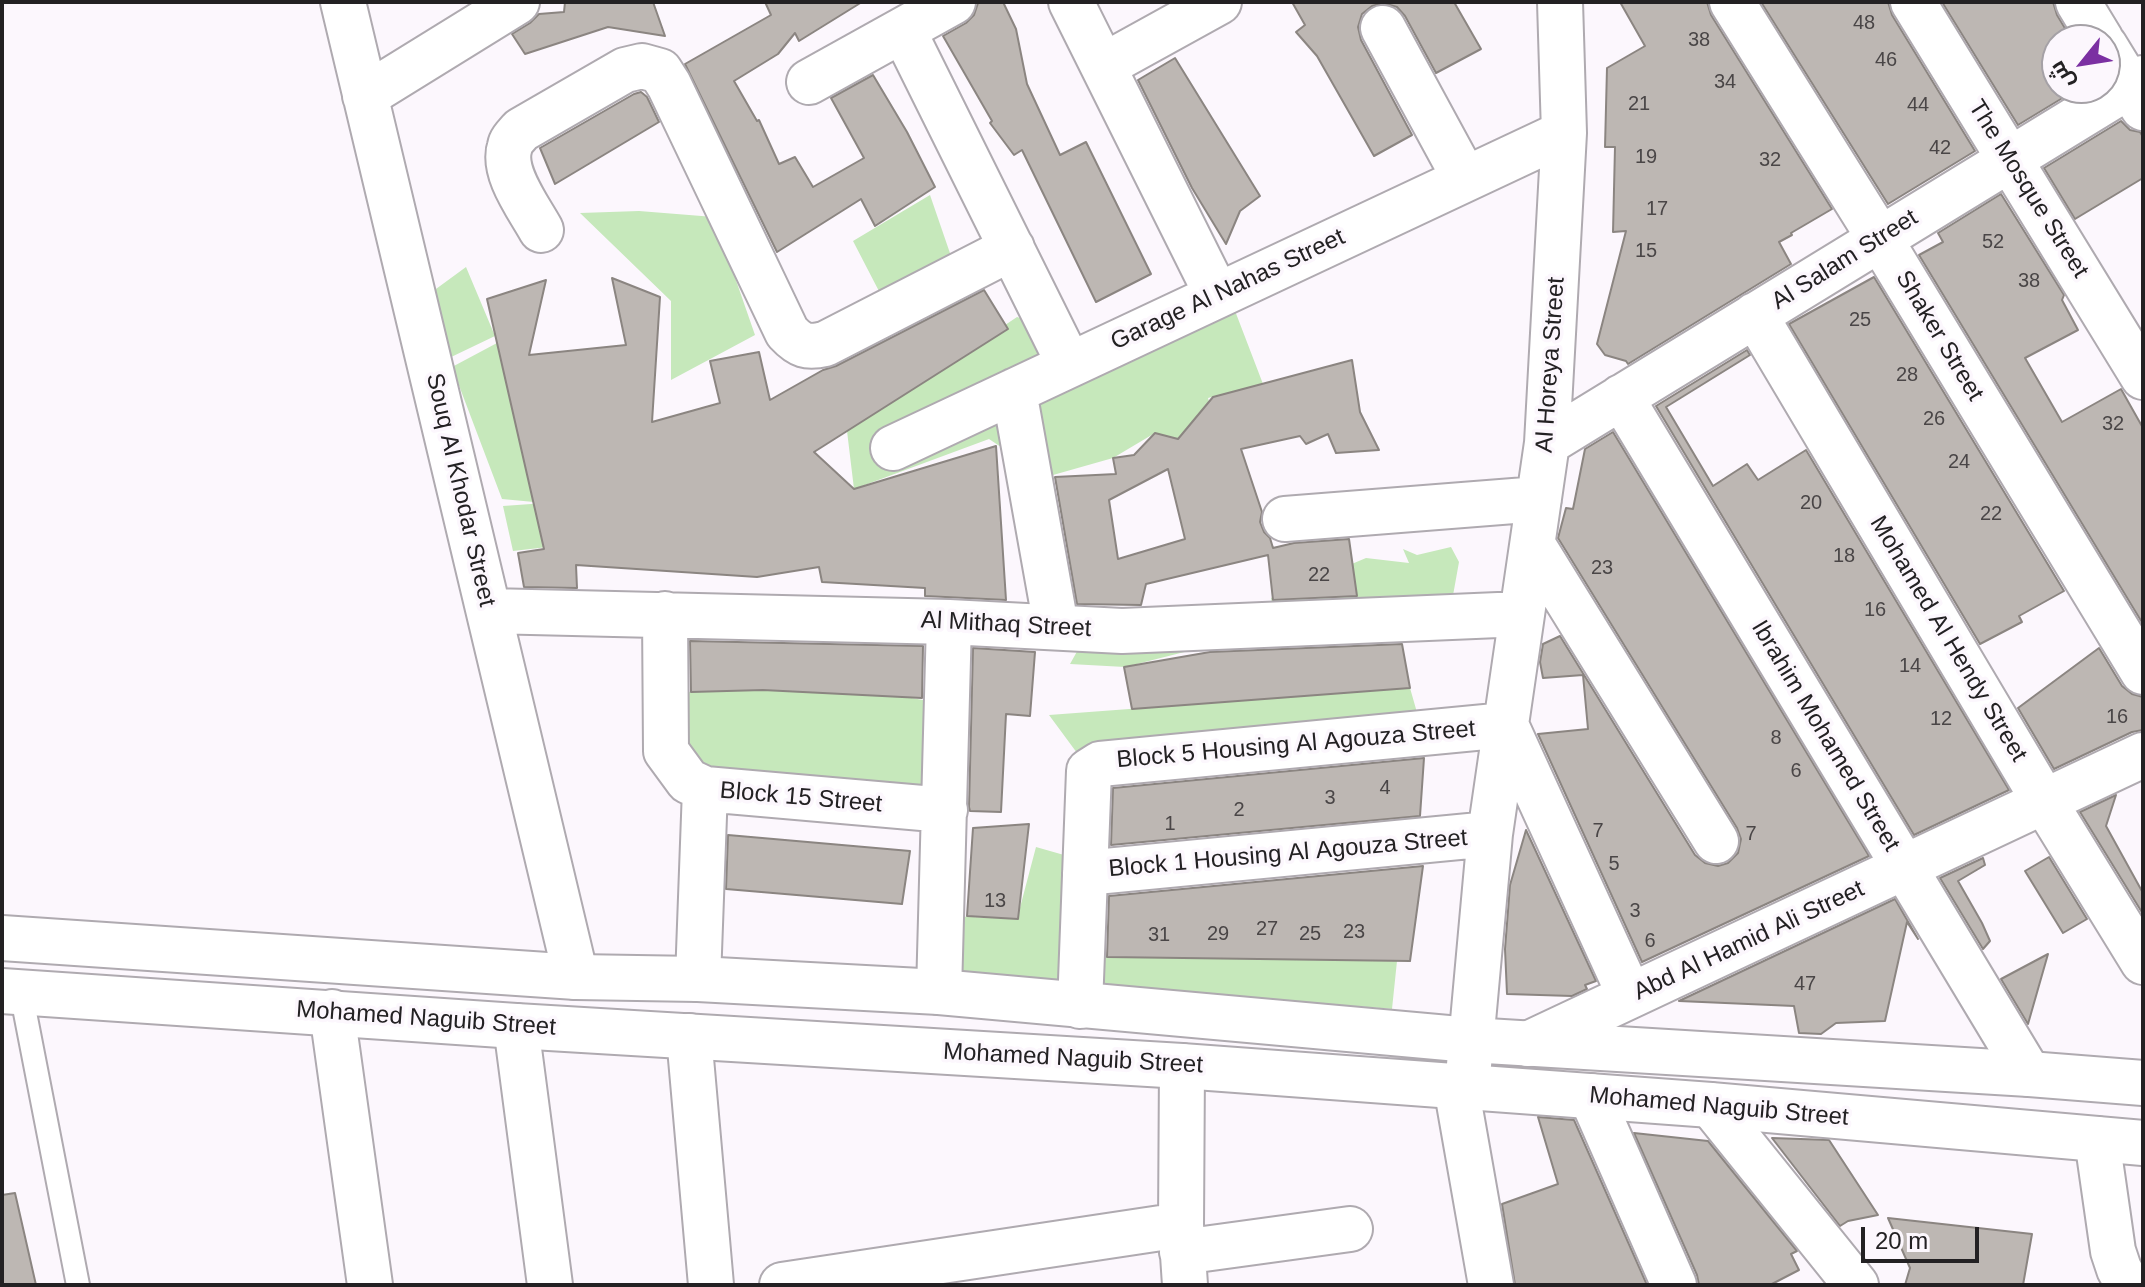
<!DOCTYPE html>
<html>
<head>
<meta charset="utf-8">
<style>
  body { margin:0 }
  #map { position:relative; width:2145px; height:1287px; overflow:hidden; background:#fcf7fd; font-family:Helvetica,Cairo,sans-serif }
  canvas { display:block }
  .frame { position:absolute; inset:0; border:4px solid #232123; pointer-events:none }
  .north { position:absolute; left:2041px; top:24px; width:80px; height:80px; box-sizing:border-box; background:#fcf7fd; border:2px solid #a5a1a6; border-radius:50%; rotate:240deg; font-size:22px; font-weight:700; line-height:32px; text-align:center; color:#232123 }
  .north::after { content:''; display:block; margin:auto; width:28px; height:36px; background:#7b30a2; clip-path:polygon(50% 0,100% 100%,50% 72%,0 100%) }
  .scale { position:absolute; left:1861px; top:1227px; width:118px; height:36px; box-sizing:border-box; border:4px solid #232123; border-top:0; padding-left:10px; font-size:24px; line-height:28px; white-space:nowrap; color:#232123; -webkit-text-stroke:6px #fcf7fd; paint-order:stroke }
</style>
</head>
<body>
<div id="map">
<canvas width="2145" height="1287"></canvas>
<div class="frame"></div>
<div class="north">ش</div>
<div class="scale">20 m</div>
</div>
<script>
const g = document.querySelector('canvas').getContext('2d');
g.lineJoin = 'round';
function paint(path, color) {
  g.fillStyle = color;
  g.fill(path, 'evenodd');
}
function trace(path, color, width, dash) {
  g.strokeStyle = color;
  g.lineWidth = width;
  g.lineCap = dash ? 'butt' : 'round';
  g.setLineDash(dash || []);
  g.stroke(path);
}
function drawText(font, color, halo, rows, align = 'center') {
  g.font = font + ' Helvetica,sans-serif';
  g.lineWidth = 7;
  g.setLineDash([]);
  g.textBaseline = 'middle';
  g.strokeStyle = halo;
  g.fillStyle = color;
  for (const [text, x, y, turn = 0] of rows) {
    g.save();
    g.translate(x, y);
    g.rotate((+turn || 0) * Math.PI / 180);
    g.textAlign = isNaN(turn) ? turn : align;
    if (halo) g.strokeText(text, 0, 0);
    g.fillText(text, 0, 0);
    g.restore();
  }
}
const green = new Path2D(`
  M 930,195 L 952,259 L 882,297 L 853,241 Z
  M 639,211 L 714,217 L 755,335 L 671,380 L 671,301 L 580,213 Z
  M 466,267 L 495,336 L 447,359 L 425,297 Z
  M 1232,303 L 1263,384 L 1208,398 L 1215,423 L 1200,412 L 1178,439 L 1155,433 L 1113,458 L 1046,477 L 989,439 L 854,489 L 847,431 L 1017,317 L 1079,335 Z
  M 497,343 L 534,502 L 502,499 L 452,367 Z
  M 573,501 L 574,544 L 513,551 L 503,506 Z
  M 1451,547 L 1459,562 L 1445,640 L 1267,639 L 1273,613 L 1271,598 L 1366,558 L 1409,563 L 1403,549 L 1417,555 Z
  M 1089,630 L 1220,643 L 1125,667 L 1070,664 Z
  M 848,686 L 928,701 L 930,790 L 687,769 L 684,692 Z
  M 1410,688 L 1420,723 L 1080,757 L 1049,715 Z
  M 1036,847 L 1078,859 L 1066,992 L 939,992 L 950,916 L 1017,919 Z
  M 1093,956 L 1397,961 L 1392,1009 L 1092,985 Z`);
const building = new Path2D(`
  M 565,2 L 653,2 L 665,36 L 608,27 L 525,54 L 512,34 L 530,23 L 539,14 L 564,12 Z
  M 765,2 L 862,2 L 799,41 L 795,33 L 778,54 L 734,81 L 757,121 L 759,120 L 779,164 L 795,157 L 813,187 L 864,158 L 831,98 L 873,75 L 907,132 L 935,187 L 875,226 L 861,199 L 777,252 L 685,64 L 771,15 Z
  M 980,2 L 1003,2 L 1016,29 L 1027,84 L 1060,155 L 1086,142 L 1151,274 L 1096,302 L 1022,150 L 1014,155 L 990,123 L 992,121 L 943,36 L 966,23 L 974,15 L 978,3 Z
  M 1292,2 L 1454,2 L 1481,49 L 1436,73 L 1405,16 L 1397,7 L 1383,3 L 1372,6 L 1362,14 L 1358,27 L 1361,40 L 1412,135 L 1374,156 L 1317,56 L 1296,32 L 1305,25 Z
  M 1620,2 L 1707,2 L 1711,15 L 1832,209 L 1791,233 L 1792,235 L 1779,242 L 1791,264 L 1628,364 L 1626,361 L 1605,355 L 1597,344 L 1626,231 L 1613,232 L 1615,147 L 1605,147 L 1607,68 L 1645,46 Z
  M 1761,2 L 1888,2 L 1892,15 L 1975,151 L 1888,204 Z
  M 1942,2 L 2053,2 L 2057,15 L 2072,40 L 2057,40 L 2057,88 L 2079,88 L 2018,125 Z
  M 1175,58 L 1260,196 L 1240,211 L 1226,244 L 1192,188 L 1138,80 Z
  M 641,92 L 647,97 L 659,122 L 555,184 L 540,148 L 634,94 Z
  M 2121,121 L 2130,130 L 2140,132 L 2143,137 L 2143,178 L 2075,219 L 2044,168 Z
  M 2001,194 L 2064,295 L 2062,300 L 2078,330 L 2025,358 L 2062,422 L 2121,389 L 2143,428 L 2143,624 L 1919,255 L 1943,242 L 1938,233 Z
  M 1874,277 L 2064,591 L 2019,616 L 2022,622 L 1980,644 L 1789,324 Z
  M 612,278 L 660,297 L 652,422 L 720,403 L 710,361 L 759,352 L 770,400 L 823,370 L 836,366 L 984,290 L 1008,329 L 814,452 L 854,489 L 996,446 L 1006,600 L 925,596 L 925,588 L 822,582 L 819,567 L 757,577 L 576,565 L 577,588 L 524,587 L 518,553 L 544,549 L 487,299 L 546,280 L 529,355 L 626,345 Z
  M 1747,350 L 1750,355 L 1666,407 L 1713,486 L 1747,464 L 1758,480 L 1806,450 L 2009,790 L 1914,835 L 1656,406 Z
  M 1352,360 L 1360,412 L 1379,450 L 1336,453 L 1328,434 L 1306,444 L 1300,436 L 1241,449 L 1262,512 L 1260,522 L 1264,532 L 1270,538 L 1273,548 L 1294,543 L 1349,539 L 1357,596 L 1273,600 L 1268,555 L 1146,584 L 1141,605 L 1077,604 L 1055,477 L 1116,474 L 1113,458 L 1134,455 L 1155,433 L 1178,439 L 1213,397 ZM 1168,469 L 1185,539 L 1118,559 L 1109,500 Z
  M 1613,432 L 1869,856 L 1642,962 L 1538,734 L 1588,729 L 1583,675 L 1543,678 L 1540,662 L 1543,644 L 1560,636 L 1695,855 L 1705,863 L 1718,866 L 1728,863 L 1738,853 L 1741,839 L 1737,828 L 1558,538 L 1566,508 L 1573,509 L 1585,449 Z
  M 690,641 L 923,646 L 922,698 L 763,690 L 691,692 Z
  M 1402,644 L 1410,688 L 1132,709 L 1124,667 L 1210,652 Z
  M 973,648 L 1035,652 L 1030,716 L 1006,714 L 1001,812 L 970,811 L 969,807 Z
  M 2099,648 L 2122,686 L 2132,694 L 2143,697 L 2143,730 L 2132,732 L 2054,769 L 2018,708 Z
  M 1424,758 L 1420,816 L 1111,845 L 1113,788 Z
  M 2116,795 L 2106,826 L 2143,893 L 2143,914 L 2080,812 Z
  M 1029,824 L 1018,919 L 967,916 L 973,828 Z
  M 1526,830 L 1596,981 L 1585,985 L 1587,989 L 1572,996 L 1507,994 L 1505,949 L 1510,885 Z
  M 728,835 L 910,851 L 902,904 L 726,889 Z
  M 2049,857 L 2087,919 L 2063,933 L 2025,871 Z
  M 1983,858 L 1985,865 L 1958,881 L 1982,923 L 1990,941 L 1983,949 L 1940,878 Z
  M 1423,866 L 1410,961 L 1107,957 L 1109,896 Z
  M 1895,899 L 1918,939 L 1907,922 L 1885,1021 L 1836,1023 L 1821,1034 L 1799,1033 L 1794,1006 L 1679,1001 Z
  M 2048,954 L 2028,1024 L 2001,979 Z
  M 1538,1117 L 1574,1120 L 1647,1285 L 1515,1285 L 1502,1204 L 1558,1184 Z
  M 1634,1133 L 1708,1141 L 1797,1251 L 1791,1254 L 1799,1270 L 1770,1285 L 1699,1285 L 1697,1275 Z
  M 1772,1138 L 1829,1140 L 1878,1215 L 1848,1221 L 1840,1226 Z
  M 15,1193 L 36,1285 L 2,1285 L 2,1195 Z
  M 1888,1218 L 2032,1234 L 2023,1285 L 1905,1285 L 1910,1268 Z`);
const service = new Path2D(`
  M 21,992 L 78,1285`);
const minor = new Path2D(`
  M 343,2 L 576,977
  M 1071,2 L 1217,295
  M 1732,2 L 1880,239 L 2143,672
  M 1913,2 L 2143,377
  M 2078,2 L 2101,40
  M 1383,28 L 1465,179
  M 903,30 L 1069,364
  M 2105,46 L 2143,108
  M 1103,66 L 1219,2
  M 809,82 L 953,2
  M 365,96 L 517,2
  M 541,230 C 529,208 501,172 510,146 C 511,140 517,135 521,130 L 625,70 L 642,66 L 660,71 L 669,85 L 787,332 C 800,346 807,348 825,344 L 1012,248
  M 1755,315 L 2044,801 L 2143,962
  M 1014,391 L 1056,626
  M 1621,397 L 2029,1074
  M 1547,443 L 2143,78
  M 893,448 L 1564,133
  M 1285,519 L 1539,499
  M 1533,545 L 1716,841
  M 489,611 L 949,622 L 1122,631 L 1522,614
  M 665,614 L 666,751 L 688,781 L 705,789 L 945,810
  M 1085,873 L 1490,834
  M 698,979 L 705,789
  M 939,992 L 949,622
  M 1080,1006 L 1089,771 L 1100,764 L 1506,725 L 1630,996
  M 332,1012 L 370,1285
  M 516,1026 L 550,1285
  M 689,1036 L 711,1285
  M 1528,1044 L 2143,755
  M 1182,1066 L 1181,1225 L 1185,1285
  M 1456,1086 L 1491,1285
  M 1467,1087 L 1490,834 L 1547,443 L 1564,133 L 1560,2
  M 1591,1096 L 1674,1285
  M 1711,1105 L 1856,1285
  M 2097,1139 L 2113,1251 L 2119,1269 L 2128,1285
  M 1182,1252 L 1350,1229
  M 782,1285 L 1181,1225`);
const secondary = new Path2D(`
  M 2,938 L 576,977 L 698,979 L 939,992 L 1470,1040 L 2029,1074 L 2143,1083
  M 2,991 L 516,1026 L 1182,1066 L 1711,1105 L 2143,1143`);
const numberNames = [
  ["48",1864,23],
  ["38",1699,40],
  ["46",1886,60],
  ["34",1725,82],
  ["21",1639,104],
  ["44",1918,105],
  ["42",1940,148],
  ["19",1646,157],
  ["32",1770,160],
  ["17",1657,209],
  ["52",1993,242],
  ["15",1646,251],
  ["38",2029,281],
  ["25",1860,320],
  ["28",1907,375],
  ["26",1934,419],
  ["32",2113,424],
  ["24",1959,462],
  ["20",1811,503],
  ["22",1991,514],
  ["18",1844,556],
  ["23",1602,568],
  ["22",1319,575],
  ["16",1875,610],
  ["14",1910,666],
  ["16",2117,717],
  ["12",1941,719],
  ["8",1776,738],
  ["6",1796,771],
  ["4",1385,788],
  ["3",1330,798],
  ["2",1239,810],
  ["1",1170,824],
  ["7",1598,831],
  ["7",1751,834],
  ["5",1614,864],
  ["13",995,901],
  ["3",1635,911],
  ["27",1267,929],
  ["23",1354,932],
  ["29",1218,934],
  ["25",1310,934],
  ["31",1159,935],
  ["6",1650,941],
  ["47",1805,984]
];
const streetNames = [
  ["The Mosque Street",2028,189,58],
  ["Al Salam Street",1845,260,-32],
  ["Garage Al Nahas Street",1228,290,-25],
  ["Shaker Street",1939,336,59],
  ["Al Horeya Street",1551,365,-86],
  ["Souq Al Khodar Street",460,490,77],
  ["Al Mithaq Street",1006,625,3],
  ["Mohamed Al Hendy Street",1948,639,59],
  ["Ibrahim Mohamed Street",1825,736,59],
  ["Block 5 Housing Al Agouza Street",1296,745,-5],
  ["Block 15 Street",801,798,5],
  ["Block 1 Housing Al Agouza Street",1288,854,-5],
  ["Abd Al Hamid Ali Street",1749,941,-25],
  ["Mohamed Naguib Street",426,1019,4],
  ["Mohamed Naguib Street",1073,1059,3],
  ["Mohamed Naguib Street",1719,1107,5]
];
paint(green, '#c6e8bb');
paint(building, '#bdb7b3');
trace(building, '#8b8581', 2);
trace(service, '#afaab0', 26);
trace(minor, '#afaab0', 48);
trace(secondary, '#afaab0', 48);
trace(service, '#fff', 22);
trace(minor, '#fff', 44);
trace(secondary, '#fff', 44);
drawText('20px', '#4a4647', null, numberNames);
drawText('24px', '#232123', '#fcf7fd', streetNames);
</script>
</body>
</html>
